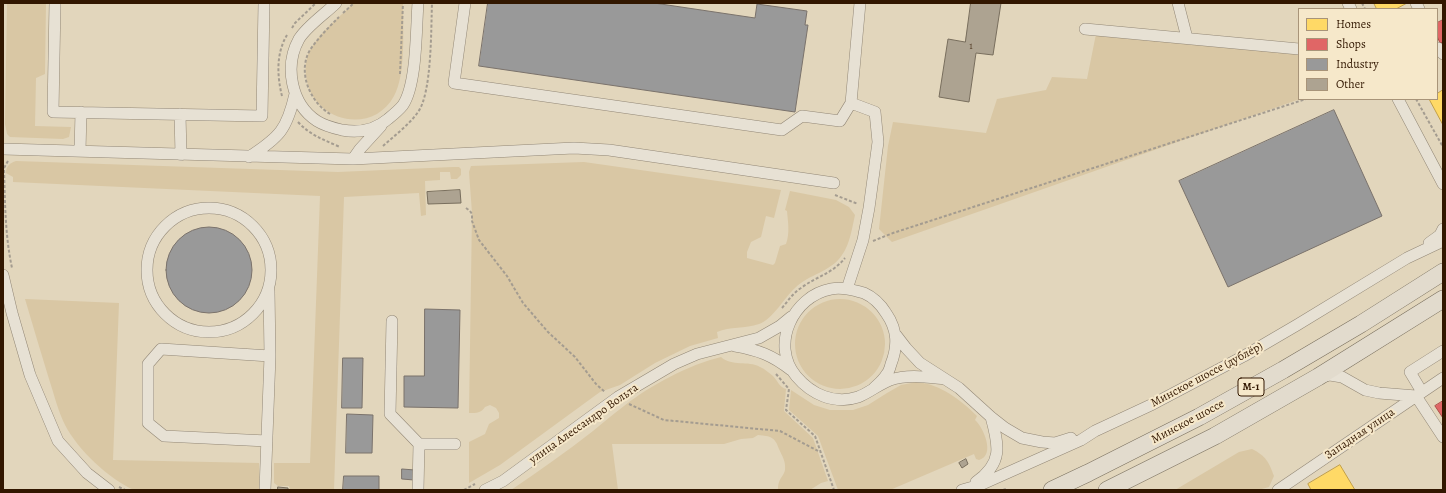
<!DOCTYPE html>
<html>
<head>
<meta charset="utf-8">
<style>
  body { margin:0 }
  #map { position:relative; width:1446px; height:493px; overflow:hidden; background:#e2d6bc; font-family:Alegreya,serif }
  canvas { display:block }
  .frame { position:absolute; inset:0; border:4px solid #321700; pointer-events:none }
  .legend { position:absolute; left:1298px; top:8px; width:140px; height:92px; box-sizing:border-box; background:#f6e8ca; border:1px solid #a89479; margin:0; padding:5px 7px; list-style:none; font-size:12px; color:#321700 }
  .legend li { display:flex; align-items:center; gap:8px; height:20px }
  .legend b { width:20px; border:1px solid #a89479 }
</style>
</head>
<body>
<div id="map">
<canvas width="1446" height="493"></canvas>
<div class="frame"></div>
<ul class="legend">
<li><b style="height:11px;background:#ffd966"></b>Homes</li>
<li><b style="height:11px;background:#e06666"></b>Shops</li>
<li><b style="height:11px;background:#999"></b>Industry</li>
<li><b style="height:11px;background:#ada391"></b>Other</li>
</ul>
</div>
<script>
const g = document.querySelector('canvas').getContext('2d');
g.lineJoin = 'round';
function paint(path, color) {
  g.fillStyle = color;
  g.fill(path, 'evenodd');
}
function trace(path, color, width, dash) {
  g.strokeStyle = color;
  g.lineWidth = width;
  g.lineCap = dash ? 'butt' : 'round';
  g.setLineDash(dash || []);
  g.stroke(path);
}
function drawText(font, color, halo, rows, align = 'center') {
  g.font = font + ' Alegreya,serif';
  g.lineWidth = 4;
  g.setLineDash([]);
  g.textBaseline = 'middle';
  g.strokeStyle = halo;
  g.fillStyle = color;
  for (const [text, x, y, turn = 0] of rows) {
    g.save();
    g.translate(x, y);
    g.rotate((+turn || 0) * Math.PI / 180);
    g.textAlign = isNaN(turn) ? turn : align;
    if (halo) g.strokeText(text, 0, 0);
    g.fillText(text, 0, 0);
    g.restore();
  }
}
const green = new Path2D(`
  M 7,3 L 46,3 L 45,74 L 36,78 L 35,126 L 71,127 L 69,137 L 63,139 L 10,137 L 7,134 L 5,124 Z
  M 354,3 L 403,3 C 403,28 406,75 394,96 C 372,137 310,121 306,75 C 305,67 306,59 309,52 C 319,33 339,17 354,3 Z
  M 1096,34 L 1299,54 L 1299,99 L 1300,99 L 892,242 L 879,229 L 888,146 L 893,122 L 986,133 L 997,99 L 1046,90 L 1052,77 L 1087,79 Z
  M 16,161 L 338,172 L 453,167 L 459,167 L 461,169 L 461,175 L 457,179 L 451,179 L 450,172 L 440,172 L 440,180 L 425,181 L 426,215 L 421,216 L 419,193 L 344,197 L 334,490 L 290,490 L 289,486 L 278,486 L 274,483 L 274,463 L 310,463 L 320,196 L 13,182 L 13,177 L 6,173 C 6,166 10,163 16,161 Z
  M 584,162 L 781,190 L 774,218 L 766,216 L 761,237 L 751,242 L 747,252 L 747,258 L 773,265 L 775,263 L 780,246 L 786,244 C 790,233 788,222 787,211 L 785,210 L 790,191 L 836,200 L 849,207 L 855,215 C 852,228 850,244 842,255 C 831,272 809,274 795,288 C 784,298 773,319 759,324 C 745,329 730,326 717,332 L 718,338 L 690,346 L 655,363 L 620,385 L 600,392 L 500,465 L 469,483 L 469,442 L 485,434 L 489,424 L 499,418 L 499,413 L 496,408 L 490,405 L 485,407 C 481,413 477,413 469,413 L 472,213 L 469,172 L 471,166 Z
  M 25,299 L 119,303 L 113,460 L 259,463 L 259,490 L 134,490 C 109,479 78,450 65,425 C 58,411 54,394 49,379 C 41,353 33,326 25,299 Z
  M795 344a45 45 0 1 1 90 0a45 45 0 1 1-90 0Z
  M 721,357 C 732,367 748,360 760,367 C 765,369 769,373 773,376 C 777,380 780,388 786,389 L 784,411 L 813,438 L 828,481 L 821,483 L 810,490 L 778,490 C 778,478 783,478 785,470 C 786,461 782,456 779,449 C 775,437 771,436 758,435 L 753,438 L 741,439 L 724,444 L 612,444 L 618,490 L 511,490 C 539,471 566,452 593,431 C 603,423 613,414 624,406 C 651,385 688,365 721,357 Z
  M 917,382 C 940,384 961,400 977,416 L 975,420 C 983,427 996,455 979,460 L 976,459 L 974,454 L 890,490 L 838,490 L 818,436 L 789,410 L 791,390 L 814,405 L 830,410 L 853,410 L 868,405 L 887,393 L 901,385 Z
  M 1252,449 C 1266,456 1269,462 1274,476 L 1269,487 L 1258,490 L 1175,490 L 1239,452 Z`);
const homes = new Path2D(`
  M 1374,3 L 1407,3 L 1396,9 L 1377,9 Z
  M 1443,90 L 1443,125 L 1429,99 L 1437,99 L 1437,94 Z
  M 1340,465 L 1355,490 L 1311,490 L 1308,484 Z`);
const shops = new Path2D(`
  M 1443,20 L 1443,42 L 1440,43 L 1437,36 L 1437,23 Z
  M 1443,401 L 1443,418 L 1435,406 Z`);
const industry = new Path2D(`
  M 488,3 L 654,3 L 755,18 L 757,4 L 807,11 L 805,25 L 808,25 L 795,112 L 479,66 Z
  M 1334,110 L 1382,216 L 1228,287 L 1179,181 Z
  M166 270a43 43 0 1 1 86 0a43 43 0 1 1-86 0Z
  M 425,309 L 460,310 L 458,408 L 404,407 L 404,376 L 424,376 Z
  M 343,358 L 363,358 L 362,408 L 342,408 Z
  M 347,414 L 373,415 L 372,453 L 346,453 Z
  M 402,469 L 415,470 L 414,480 L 402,479 Z
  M 344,476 L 379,476 L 379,490 L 343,490 Z`);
const building = new Path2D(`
  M 971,3 L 1001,3 L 993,55 L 976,53 L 969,102 L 939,97 L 948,39 L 965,42 Z
  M 460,190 L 461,203 L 428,204 L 427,192 Z
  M 966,459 L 968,464 L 962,468 L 959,463 Z
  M 278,487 L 288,488 L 288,490 L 278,490 Z`);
const path = new Path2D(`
  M 1362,3 L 1365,9
  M 343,13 L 354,3
  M 292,28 L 295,23 L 316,3
  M 400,74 L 403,3
  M 282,96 C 277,76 276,53 287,35
  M 1416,99 L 1443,147
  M 330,114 C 310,102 297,72 310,50 C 318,38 329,27 339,17
  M 298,122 C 310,135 324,140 340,147
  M 383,146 C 395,135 409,125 418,112 C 432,93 431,28 432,3
  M 8,161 L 4,168 C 5,202 5,235 12,268
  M 835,195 L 858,204
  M 466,208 L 470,211 L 472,214 L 472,221 L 479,240 L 507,276 L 523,303 L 548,332 L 575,357 L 596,384 L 605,392
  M 873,241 L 893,233 L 1306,99
  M 782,308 C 788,301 793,293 801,288 C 817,276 832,274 845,258
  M 776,374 L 789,389 L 786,410 L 815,436 L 834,490
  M 629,404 L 664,420 L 780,431 L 820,452
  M 119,487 L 125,490
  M 464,490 L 475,484
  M 1003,490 L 1006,489`);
const minor = new Path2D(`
  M 55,3 L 53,112 L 262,116 L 264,3
  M 336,3 C 325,14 307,26 299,39 C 284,66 291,104 317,121 C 325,126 333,128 342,130 C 359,133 375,130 388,119 C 393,115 399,110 403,105 C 417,84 416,29 418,3
  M 465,3 L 454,83 L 782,130 L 802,116 L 840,121 L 851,103 L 860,3
  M 1178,3 L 1187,38
  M 1348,3 L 1351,9
  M 1416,3 L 1419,9
  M 1085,29 L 1299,49
  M 1438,48 L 1443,54
  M 1398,99 L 1443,184
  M 180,114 L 181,155
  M 3,149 L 353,159 L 574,148 L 609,150 L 834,183
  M 80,151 L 81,112
  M 249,157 C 280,137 287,129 295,94
  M 353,159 L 360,149 L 381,126
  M147 270a62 62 0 1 1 124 0a62 62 0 1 1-124 0Z
  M 1429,243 L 1440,235 L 1443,229
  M 3,275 L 12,313 L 30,375 L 58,441 L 87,473 L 109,490
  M 847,289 L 863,240 L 869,208 L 878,142 L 875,112 L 851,103
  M 392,321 L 390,414 L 419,444 L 418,490
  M 896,335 L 906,348 L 920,363 L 959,388 L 991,417 L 1005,428 L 1022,438 L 1042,442 L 1055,443 L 1071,438
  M 735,346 C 758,350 772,355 791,370
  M 1322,377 L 1330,375 L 1342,377 L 1365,390 L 1379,393 L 1416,396
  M 874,388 C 878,384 883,380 886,375 C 889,372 890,368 891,364 C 898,346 898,330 886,313 C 881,305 873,297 864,293 C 853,290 842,287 831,289 C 793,296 770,345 796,376 C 811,394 834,405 858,397 C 869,393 879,384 890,380 C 908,374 926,377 944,379
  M 1422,392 L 1410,372 L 1443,351
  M 1416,396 L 1443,437
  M 267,441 L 164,436 L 148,423 L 148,364 L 161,349 L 270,356
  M 419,444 L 455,444
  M 976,482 C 1003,463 999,446 991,417
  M 265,490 L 270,356 L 269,291
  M 485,490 L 503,481 L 618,397 L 674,364 L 697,354 L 759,338 L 780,326 L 791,317
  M 962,490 L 980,485 L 1081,440 L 1095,431 L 1153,404 L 1244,356 L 1297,325 L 1407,258 L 1443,241
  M 1278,490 L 1443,378`);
const highway = new Path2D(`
  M 1052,490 L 1088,473 L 1199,417 L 1283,370 L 1361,324 L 1443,272
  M 1107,490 L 1215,436 L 1318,377 L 1443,299`);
const numberNames = [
  ["1",971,47]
];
const shields = [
  [1251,387,26]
];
const shieldNames = [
  ["М-1",1251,387]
];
const streetNames = [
  ["Минское шоссе (дублёр)",1207,375,-28],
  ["Минское шоссе",1188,422,-28],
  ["улица Алессандро Вольта",584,424,-35],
  ["Западная улица",1360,434,-34]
];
paint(green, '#d9c7a4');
paint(homes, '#ffd966');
trace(homes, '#c29f47', 1);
paint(shops, '#e06666');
trace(shops, '#ac4e47', 1);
paint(industry, '#999');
trace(industry, '#7a726b', 1);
paint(building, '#ada391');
trace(building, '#786e5d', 1);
trace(minor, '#928776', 12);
trace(highway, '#786e5d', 18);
trace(path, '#a49c90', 2, [3, 2]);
trace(minor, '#e7e1d4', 11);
trace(highway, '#e2dbcd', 17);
drawText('10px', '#513a24', null, numberNames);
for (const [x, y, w] of shields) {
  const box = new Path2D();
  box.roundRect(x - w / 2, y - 9, w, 18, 3);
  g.fillStyle = '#f6e8ca';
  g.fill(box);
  trace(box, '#321700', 1);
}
drawText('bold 11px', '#321700', null, shieldNames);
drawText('12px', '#321700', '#f6e8ca', streetNames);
</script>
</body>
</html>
